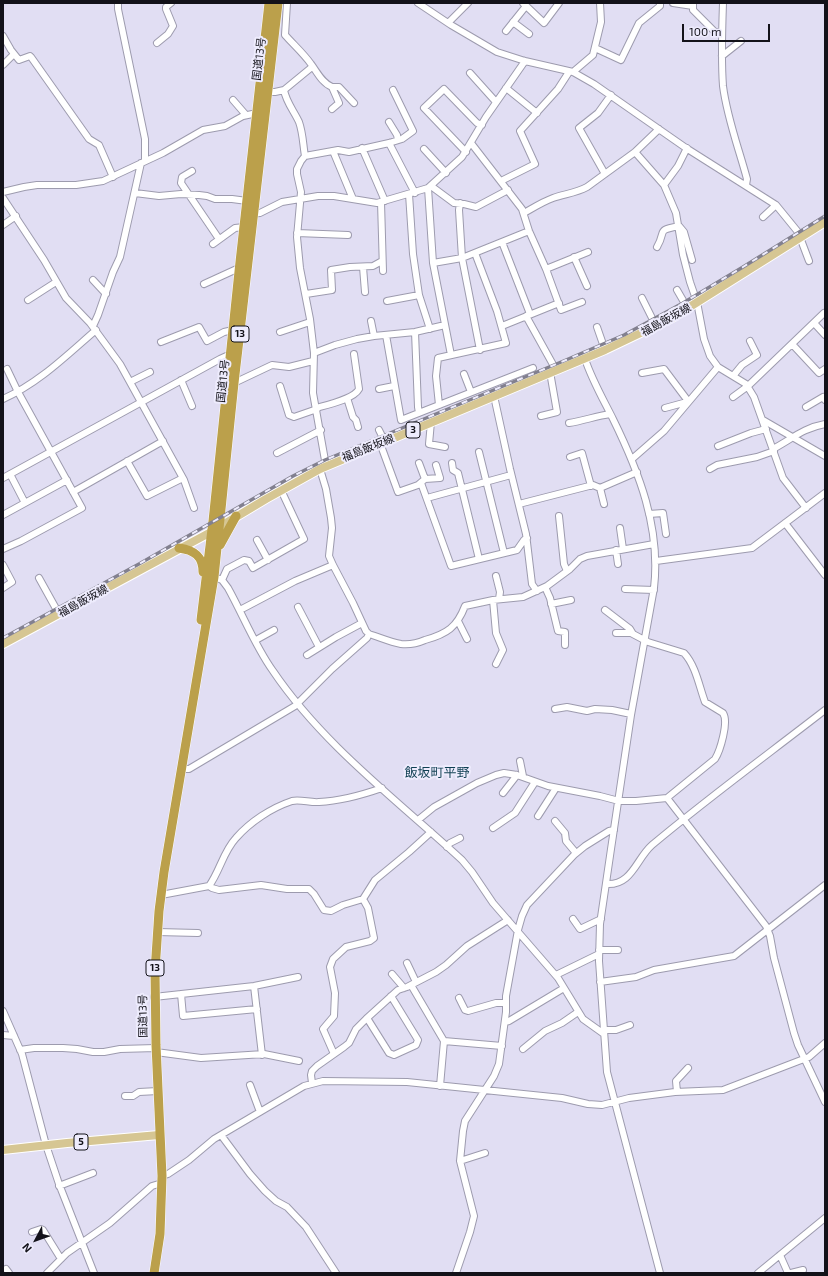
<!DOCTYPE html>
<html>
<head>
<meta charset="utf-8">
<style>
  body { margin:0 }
  #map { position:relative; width:828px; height:1276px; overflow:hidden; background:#e1def3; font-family:"Exo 2",sans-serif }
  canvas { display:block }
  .frame { position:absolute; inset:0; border:4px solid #131219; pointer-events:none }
  .north { position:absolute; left:16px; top:1220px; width:40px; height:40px; -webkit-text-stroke:3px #eeecfd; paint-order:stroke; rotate:229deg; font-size:11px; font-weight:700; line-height:16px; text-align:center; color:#131219 }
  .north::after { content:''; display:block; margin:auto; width:14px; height:18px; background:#131219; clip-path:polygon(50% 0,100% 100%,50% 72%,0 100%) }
  .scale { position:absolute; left:682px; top:24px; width:88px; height:18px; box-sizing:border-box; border:2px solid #131219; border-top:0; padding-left:5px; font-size:12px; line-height:14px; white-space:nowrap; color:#131219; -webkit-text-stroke:3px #eeecfd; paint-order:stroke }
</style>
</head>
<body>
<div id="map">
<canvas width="828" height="1276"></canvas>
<div class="frame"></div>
<div class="north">N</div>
<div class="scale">100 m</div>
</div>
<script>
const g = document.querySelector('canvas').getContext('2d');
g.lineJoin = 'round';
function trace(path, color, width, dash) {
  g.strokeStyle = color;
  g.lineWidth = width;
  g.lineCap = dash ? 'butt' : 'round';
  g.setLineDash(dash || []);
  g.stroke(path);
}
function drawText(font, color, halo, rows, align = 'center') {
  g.font = font + ' "Exo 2","Noto Sans JP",sans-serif';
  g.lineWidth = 4;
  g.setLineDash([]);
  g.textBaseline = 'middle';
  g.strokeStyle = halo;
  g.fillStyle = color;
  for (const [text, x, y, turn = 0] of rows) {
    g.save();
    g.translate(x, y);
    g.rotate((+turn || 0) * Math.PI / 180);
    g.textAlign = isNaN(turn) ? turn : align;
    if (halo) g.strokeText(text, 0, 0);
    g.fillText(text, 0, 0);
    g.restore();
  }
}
const minor = new Path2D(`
  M 118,3 L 118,9 L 145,139 L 145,161
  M 287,3 L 285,35 C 294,45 304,54 311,64 C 317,72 322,83 332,87 L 339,103 L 332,109
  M 418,3 L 451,25 L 497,52 L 525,61 L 573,72 L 594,84 L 686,148 L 776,205 L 798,232 L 809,261
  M 523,3 L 544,23 L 559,3
  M 673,3 L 693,6
  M 693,3 L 693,10 L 715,32 L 722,33
  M 723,3 C 722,31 721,59 723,86 C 727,118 739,149 747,179 L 746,185
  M 513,22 L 529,34
  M 448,23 L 468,3
  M 506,31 L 526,6
  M 3,36 L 11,50 L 19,60 L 30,56 L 31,57 L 89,139 L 99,145 L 113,177
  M 157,43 L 168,34 L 173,26 L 166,9 L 166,7 L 171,3
  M 595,48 L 621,60 L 639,23 L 660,6 L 660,3
  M 722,56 L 741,41
  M 3,65 L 14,54
  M 573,72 L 593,55 L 601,22 L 600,3
  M 470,73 L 496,102
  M 332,87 L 339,87 L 354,103
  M 506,88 L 537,113
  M 284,90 C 286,102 294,111 299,122 C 303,133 303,145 305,156
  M 265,92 L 275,92 L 284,90 L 312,67
  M 233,100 L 246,115
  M 389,122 L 397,135 L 398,140
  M 389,143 L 415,193
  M 471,143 L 522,209 L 529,231 L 546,269 L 561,310 L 582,302
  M 362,148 L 385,201
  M 424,149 L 446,173
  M 333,151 L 353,199
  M 466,152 L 424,108 L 444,89 L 477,123 L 482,125
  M 635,152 L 664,185 L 676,213 L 683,255 L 690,282 L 697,302 L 704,339 L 710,356 L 718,367 L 746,384 L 754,397 L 783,478 L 806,508
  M 192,171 L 182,177 L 181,183 L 219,239
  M 605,174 L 579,128 L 598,113 L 611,95
  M 501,181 L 535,164 L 520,131 L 558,89 L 569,72
  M 664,185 L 678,166 L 687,148
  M 431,186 L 454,203 L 464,204 L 476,207 L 508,190
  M 428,188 L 433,263 L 451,355
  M 3,192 L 24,187 L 37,185 L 76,185 L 103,181 L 163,153 L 203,130 L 225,126 L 243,116 L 257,113
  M 135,193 L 159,196 L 181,194 L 199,195 L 207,196 L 215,199 L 232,199 L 247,201
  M 409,194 L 413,254 L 419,295 L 430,329
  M 3,198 L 44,260 L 66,298 L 90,323 L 120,364 L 184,480 L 194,508
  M 381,202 L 383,271
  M 460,203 L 459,210 L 462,258 L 480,350
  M 524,213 C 533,208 542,202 553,198 C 564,194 576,193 587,187 L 635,152 L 659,129
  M 250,214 L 260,213 L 282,202 L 318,196 L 334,196 L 377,203 L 428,188 L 462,157 L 486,117 L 525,61
  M 763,217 L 776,205
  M 3,225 L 16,216
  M 297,233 L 348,235
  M 502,242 L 530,314
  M 213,244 L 235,228 L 244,227
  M 657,247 C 667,230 655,231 679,226 L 684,232 L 692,260
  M 574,257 L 587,286
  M 433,263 L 462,258 L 529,231
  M 363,267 L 365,292
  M 546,269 L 588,252
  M 93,280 L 106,294
  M 204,284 L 239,268
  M 677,290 L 688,309
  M 306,294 L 332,290 L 331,270 L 350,267 L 373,266 L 382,261
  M 642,298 L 656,326
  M 28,300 L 56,282
  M 387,301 L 419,295
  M 526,316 L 556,370
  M 371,321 L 374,336
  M 814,323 L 825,335
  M 93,326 L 98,315 L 113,272 L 120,257 L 141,163
  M 502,326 L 559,303
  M 597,327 L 605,350
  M 280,332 L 310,322
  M 415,332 L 418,407 L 419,413
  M 386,335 L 401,420 L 533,368
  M 161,342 L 199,327 L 207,341 L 224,332 L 233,330
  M 792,344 L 819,373 L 825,369
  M 314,353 L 335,345 L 357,339 L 374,336 L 415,332 L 445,325
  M 585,359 C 592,380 603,399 613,419 C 639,472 661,528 654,588 L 631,715 L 611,849 L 600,924 L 599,961 L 607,1072 L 660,1273
  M 642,373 L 664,369 L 688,401
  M 464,374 L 471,392
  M 733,376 L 742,365 L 757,355 L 750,341
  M 181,380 L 192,406
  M 130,382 L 150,372
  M 234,383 L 272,365 L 289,367 L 313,361
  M 280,386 L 289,415 L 294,417 L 317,409
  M 379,389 L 394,386
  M 494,396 L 510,469 L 526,534 L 532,584 L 537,591
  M 733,397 L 748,386 L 824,313 L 825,314
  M 347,398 L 353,417 L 356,420 L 358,427
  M 3,399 C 39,383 67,355 96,330
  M 439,405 L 436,376 L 438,358 L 506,343 L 497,311 L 475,253
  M 806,407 L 823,397 L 825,400
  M 316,408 C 327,405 354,399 359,389 L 354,354
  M 665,408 L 687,402
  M 541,416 L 557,412 L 550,372
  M 763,420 L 825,456
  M 431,422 L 429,444 L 445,447
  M 569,423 C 583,421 596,416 610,414
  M 379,430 L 385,442
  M 380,443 L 398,492 L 418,485 L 425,479 L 440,478 L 436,465
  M 718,446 L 751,433 L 766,429
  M 773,449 C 792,439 803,428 825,424
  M 479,452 L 504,553
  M 277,453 L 321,430
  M 570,457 L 582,453 L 591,486
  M 632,459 L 664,431 L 718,367
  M 127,461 L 147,496 L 183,478
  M 419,463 L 425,479
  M 452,463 L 453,470 L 458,473 L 479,559
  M 326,466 L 313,393 L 314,353 L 310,319 L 300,268 L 297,237 L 301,192 L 297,174 L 297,169 L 301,161 L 305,156 L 338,150 L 349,152 L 389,143 L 402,139 L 413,131 L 393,90
  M 320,469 L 326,489 L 331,518 L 332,528 L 329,556 L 333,565 L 353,603 L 366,631 L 369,634 C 379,637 390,642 401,644 C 410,645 418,643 425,640 C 447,634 457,627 465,606 L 493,600 L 523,597 L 547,586 L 570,569 L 580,559 L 587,556 L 654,544
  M 710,469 L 717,465 L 757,457 L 774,451
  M 10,474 L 25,503
  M 3,478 L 220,359 L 231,354
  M 421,483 L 451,566 L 517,550 L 524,540 L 527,538
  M 600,488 L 604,504
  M 73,492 L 163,441
  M 427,498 L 511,475
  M 519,504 L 593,485 L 600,488 L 637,472
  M 649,514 L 663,513 L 666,534
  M 3,515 L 67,480
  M 559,516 L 564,564 L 567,571
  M 785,523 L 825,575
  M 620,528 L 623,549
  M 257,540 L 268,560
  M 3,549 L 21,541 L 82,508 L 18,392 L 7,369
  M 616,550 L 618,564
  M 656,561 L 752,548 L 825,493
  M 3,565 L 12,582 L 3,588
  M 496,576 L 500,592 L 499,599
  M 214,577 L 222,580 L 228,588 C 243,615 255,646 273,671 C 323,745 397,800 462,860 L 472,872 L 493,903 L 558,978 L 583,1019 L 604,1034
  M 39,578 L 59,614
  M 222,580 L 227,569 L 244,560 L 249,561 L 253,568 L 304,539 L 281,490
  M 545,587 L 550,598 L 558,631 L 565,632 L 565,645
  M 625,589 L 654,590
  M 493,600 L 496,633 L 503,650 L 496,664
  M 551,604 L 571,600
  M 298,607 L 319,647
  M 240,610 L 295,581 L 333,565
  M 605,610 L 630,629 L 633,634
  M 458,621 L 467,639
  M 256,640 L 274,630
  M 307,655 L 336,637 L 362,623
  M 555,709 L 567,707 L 587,711 L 595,709 L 612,710 L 631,714
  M 520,761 L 523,776
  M 182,769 L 189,769 L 295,706 L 332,669 L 367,638 L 369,634
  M 503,793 L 517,775
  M 667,798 L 766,926 L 770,936 L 774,958 L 794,1033 L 798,1045 L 825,1102
  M 538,816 L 556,788
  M 418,820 L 434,807 L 477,783 L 496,775 L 504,773 L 517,775 L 548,786 L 600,796 L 619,801 L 636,801 L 667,798 L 715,759 C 720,751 729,722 723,713 L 705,702 C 699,686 696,666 684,653 L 648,642 L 631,633 L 616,633
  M 555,821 L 565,833 L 566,841 L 576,853
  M 493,828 L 515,813 L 535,782
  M 447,847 L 450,843 L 460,838
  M 606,884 C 632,886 636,859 652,845 C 708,798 767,755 825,710
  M 209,886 C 220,871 223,852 236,838 C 250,822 271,808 292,801 C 300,799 311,803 319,802 C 340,801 362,795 382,788
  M 161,895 L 209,886 L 212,888 L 219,890 L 261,885 L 287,889 L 309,889 L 314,894 L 324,910 L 331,911 L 343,905 L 363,899 L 375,880 L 409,852 L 431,832
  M 573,919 L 580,929 L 601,919
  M 157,932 L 198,933
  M 599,950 L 618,950
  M 407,963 L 416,982
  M 392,974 L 404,988
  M 556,975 L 599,954
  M 600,982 L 636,977 L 654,970 L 734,956 L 825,885
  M 411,985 L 444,1041 L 440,1086
  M 254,986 L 262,1055
  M 181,994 L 183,1016 L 257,1009
  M 154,997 L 254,986 L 298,977
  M 459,998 L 465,1010 L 468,1011 L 496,1003 L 505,1003
  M 3,1011 L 22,1054 L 46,1145 L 59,1184 L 94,1273
  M 367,1018 L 389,1053 L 394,1055 L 416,1045 L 418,1040 L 391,996
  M 505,1022 L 509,1021 L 564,988
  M 603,1030 L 616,1030 L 630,1025
  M 3,1035 L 14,1036
  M 444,1041 L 502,1046
  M 523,1049 L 545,1031 L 562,1023 L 578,1012
  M 20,1050 L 34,1048 L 63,1048 L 77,1049 L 93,1052 L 104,1052 L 120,1049 L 156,1048
  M 156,1052 L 201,1058 L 264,1054 L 299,1061
  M 334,1054 L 323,1029 L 334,1016 L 335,993 L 330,967 L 333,959 L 346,947 L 370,941 L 374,938 L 368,908 L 363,899
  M 312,1083 L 311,1075 L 312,1071 L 317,1066 L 344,1047 L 349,1043 L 356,1029 L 366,1019 L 398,990 L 407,987 L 436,972 L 446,965 L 467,946 L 508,920
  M 250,1085 L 260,1112
  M 677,1092 L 676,1081 L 688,1068
  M 125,1096 L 133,1096 L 139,1092 L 158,1091
  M 221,1135 L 250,1174 L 265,1191 L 276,1201 L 287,1207 L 306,1227 L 336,1273
  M 460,1161 L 485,1153
  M 162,1176 L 168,1174 L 189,1160 L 214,1139 L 304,1086 L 323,1081 L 407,1082 L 562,1098 L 588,1104 L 602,1105 L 629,1098 L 675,1092 L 723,1090 L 809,1057 L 825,1043
  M 59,1186 L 93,1173
  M 32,1232 L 41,1229 L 43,1230 L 61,1259
  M 780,1255 L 788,1273
  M 6,1269 L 9,1273
  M 47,1273 L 67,1253 L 110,1223 L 152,1186 L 162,1183
  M 456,1273 L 470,1232 L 474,1216 L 460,1161 L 463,1131 L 465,1121 L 494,1076 L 499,1064 L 506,1012 L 506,996 L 518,930 L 522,916 L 527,905 L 574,855 L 585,846 L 609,831 L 614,830
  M 758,1273 L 825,1218
  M 791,1273 L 803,1270`);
const major = new Path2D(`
  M 3,644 L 211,532 L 266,499 L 320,469 L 605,350 L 672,318 L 825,222
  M 3,1150 L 67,1143 L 159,1135`);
const highway = new Path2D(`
  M 220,545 L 236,516
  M 179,548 C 194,550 203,556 203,572
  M 201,620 L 213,521 L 240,262 L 269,3
  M 154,1273 L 160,1234 L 162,1176 L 156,1045 L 155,971 L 159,911 L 164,872 L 214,577 L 234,383 L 278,3`);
const rail = new Path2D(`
  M 3,638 L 139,564 L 293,476 L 325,460 L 566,360 L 624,335 L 683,303 L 743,267 L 825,216`);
const shields = [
  [240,334,18],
  [413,430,14],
  [155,968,18],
  [81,1142,14]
];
const shieldNames = [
  ["13",240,334],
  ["3",413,430],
  ["13",155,968],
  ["5",81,1142]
];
const streetNames = [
  ["国道13号",259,59,-83],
  ["福島飯坂線",666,320,-29],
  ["国道13号",223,381,-84],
  ["福島飯坂線",368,448,-22],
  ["福島飯坂線",83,601,-29],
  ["国道13号",143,1016,-91]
];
const quarterNames = [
  ["飯坂町平野",437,773]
];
trace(minor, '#9d9bae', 8);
trace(major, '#fff', 10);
trace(highway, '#fff', 10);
trace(minor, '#fff', 6);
trace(major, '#d6c693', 8);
trace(highway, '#bba04b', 9);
trace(rail, '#82808f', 3.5);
trace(rail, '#eeecfd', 2, [6]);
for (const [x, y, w] of shields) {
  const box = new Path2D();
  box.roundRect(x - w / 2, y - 8, w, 16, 3);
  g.fillStyle = '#eeecfd';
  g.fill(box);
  trace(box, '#131219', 1);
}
drawText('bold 10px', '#131219', null, shieldNames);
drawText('11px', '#131219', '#eeecfd', streetNames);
drawText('13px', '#0f3f52', '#eeecfd', quarterNames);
</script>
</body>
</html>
